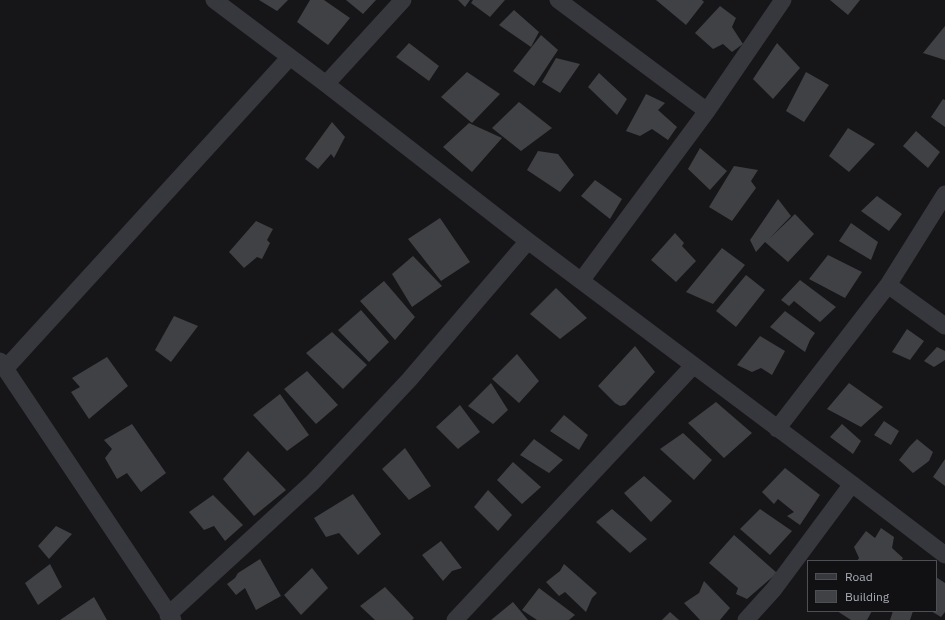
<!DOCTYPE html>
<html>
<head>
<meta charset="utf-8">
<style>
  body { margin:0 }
  #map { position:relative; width:945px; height:620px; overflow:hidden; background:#161618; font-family:"IBM Plex Sans",sans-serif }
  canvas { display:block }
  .legend { position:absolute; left:807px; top:560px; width:130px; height:52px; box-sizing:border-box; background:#111113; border:1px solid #4d4f55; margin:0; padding:5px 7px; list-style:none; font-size:12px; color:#a8adb8 }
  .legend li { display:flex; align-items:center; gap:8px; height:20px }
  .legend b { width:20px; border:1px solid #4d4f55 }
</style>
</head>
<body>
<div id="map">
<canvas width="945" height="620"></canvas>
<ul class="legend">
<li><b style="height:5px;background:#37383d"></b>Road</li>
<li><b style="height:11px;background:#404145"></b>Building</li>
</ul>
</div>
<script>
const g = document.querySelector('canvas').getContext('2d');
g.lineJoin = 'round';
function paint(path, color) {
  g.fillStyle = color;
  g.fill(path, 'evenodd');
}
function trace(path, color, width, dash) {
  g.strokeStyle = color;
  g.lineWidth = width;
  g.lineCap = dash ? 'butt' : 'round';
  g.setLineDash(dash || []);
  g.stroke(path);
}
const building = new Path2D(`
  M 259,0 L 288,0 L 277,11 Z
  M 310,0 L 324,0 L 350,18 L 328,45 L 297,22 Z
  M 346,0 L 376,0 L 363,14 Z
  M 458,0 L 470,0 L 465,7 Z
  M 473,0 L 505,0 L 490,17 L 471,3 Z
  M 656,0 L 702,0 L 704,2 L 686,25 Z
  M 830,0 L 860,0 L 848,15 Z
  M 720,6 L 736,18 L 732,27 L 743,44 L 732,52 L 723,44 L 713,49 L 695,33 Z
  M 514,10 L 539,32 L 531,47 L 499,25 Z
  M 945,26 L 945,60 L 923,53 Z
  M 541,35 L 558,50 L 534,86 L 513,71 Z
  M 409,43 L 439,66 L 429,81 L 396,57 Z
  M 777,43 L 800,68 L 773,99 L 753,79 Z
  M 556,58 L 580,64 L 560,93 L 542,82 Z
  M 467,72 L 500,94 L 472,123 L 441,97 Z
  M 806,72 L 829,85 L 804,122 L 786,111 Z
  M 599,73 L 627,99 L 617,115 L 588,87 Z
  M 646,94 L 665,103 L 658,110 L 677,127 L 668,140 L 652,129 L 640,136 L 626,131 Z
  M 943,99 L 945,100 L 945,127 L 931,117 Z
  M 519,102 L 552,128 L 521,151 L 492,128 Z
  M 332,122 L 345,137 L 334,158 L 331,154 L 318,169 L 305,159 Z
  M 469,123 L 502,138 L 472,172 L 443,147 Z
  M 848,128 L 875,144 L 849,172 L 829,156 Z
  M 916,131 L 940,152 L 928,168 L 903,146 Z
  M 700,148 L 727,171 L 710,190 L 688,169 Z
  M 538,151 L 558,154 L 574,175 L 560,192 L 527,170 Z
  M 734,166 L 758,170 L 751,181 L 756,188 L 732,221 L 709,207 Z
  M 595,180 L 622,199 L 610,219 L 581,196 Z
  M 877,196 L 902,214 L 889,231 L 861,211 Z
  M 778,199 L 791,216 L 769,239 L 795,214 L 814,234 L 788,262 L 765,242 L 756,252 L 750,240 Z
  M 440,218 L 470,262 L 441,281 L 408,239 Z
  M 256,221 L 273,229 L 267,240 L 270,243 L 262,259 L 257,257 L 244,268 L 229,252 Z
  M 851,223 L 878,242 L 871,260 L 839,241 Z
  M 675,233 L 684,243 L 682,246 L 696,261 L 676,282 L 651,260 Z
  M 722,248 L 745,265 L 713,304 L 686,292 Z
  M 828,255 L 862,272 L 845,298 L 809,279 Z
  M 413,256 L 442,286 L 412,307 L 392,274 Z
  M 746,275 L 765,290 L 736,327 L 716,311 Z
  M 800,280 L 836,307 L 820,322 L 794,301 L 789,306 L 781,300 Z
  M 384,281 L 415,317 L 395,340 L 360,301 Z
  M 556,288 L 587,318 L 560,339 L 530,314 Z
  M 361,310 L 389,342 L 369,362 L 338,330 Z
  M 785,311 L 815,333 L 810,340 L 805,352 L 770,327 Z
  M 174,316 L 198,326 L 171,362 L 155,350 Z
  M 907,329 L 924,341 L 910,360 L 892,352 Z
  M 332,332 L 367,365 L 343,389 L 306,353 Z
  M 760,336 L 785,351 L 772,375 L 761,368 L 752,372 L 737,365 Z
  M 635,346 L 655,372 L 625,405 L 620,406 L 615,403 L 598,386 Z
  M 937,347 L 945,351 L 945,360 L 934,367 L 924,361 Z
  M 517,354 L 539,381 L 519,403 L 492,379 Z
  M 107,357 L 128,386 L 89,419 L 71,392 L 80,387 L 72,378 Z
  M 307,371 L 338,405 L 316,424 L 284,389 Z
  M 491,383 L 508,410 L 493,424 L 468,406 Z
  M 849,383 L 883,407 L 861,427 L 827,409 Z
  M 280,394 L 309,435 L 287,451 L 253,415 Z
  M 716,402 L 752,433 L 724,458 L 688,423 Z
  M 460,405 L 480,432 L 458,449 L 436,427 Z
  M 564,415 L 588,435 L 579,450 L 550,431 Z
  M 884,421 L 899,431 L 891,445 L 874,435 Z
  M 132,424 L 166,473 L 141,492 L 127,473 L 117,479 L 105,458 L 112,449 L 104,440 Z
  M 842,424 L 861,441 L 853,454 L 830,437 Z
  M 683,433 L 712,460 L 694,480 L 660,449 Z
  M 534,439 L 563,460 L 549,473 L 520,455 Z
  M 917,439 L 933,452 L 929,461 L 913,473 L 899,460 L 910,446 Z
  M 405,448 L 431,486 L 409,500 L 382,469 Z
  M 248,451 L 286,490 L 254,516 L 223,479 Z
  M 945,459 L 945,486 L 933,477 Z
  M 513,462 L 541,487 L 522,504 L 497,480 Z
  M 785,468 L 820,495 L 800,525 L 787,516 L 794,512 L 778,499 L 774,504 L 762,492 Z
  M 644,476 L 672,501 L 651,522 L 624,493 Z
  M 488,490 L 512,515 L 498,531 L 474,507 Z
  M 353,494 L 381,534 L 358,555 L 339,533 L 326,537 L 314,518 Z
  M 213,495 L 243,525 L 225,541 L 214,526 L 204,530 L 189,512 Z
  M 612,509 L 647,539 L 630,553 L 596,522 Z
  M 760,509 L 792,531 L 770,555 L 740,529 Z
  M 56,526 L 72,534 L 49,559 L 38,546 Z
  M 881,528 L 894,537 L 892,548 L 903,558 L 901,561 L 857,561 L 859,558 L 854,547 L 866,531 L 875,538 Z
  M 734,535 L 777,573 L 747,599 L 736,594 L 738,588 L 709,563 Z
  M 441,541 L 462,568 L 452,571 L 443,581 L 422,555 Z
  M 260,559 L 281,596 L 256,610 L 245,588 L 236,595 L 227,584 L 235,578 L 238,573 Z
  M 50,564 L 62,587 L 38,605 L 25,583 Z
  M 564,564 L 597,593 L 592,598 L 586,612 L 565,592 L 559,596 L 546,582 L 560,571 Z
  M 312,568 L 328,588 L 301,615 L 284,595 Z
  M 936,577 L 945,583 L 945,612 L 941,617 L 931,611 L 936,611 Z
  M 704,581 L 730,608 L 720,620 L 700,620 L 684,603 L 699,593 Z
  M 385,587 L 414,618 L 412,620 L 375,620 L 360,606 Z
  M 539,588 L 575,615 L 569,620 L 537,620 L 522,610 Z
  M 94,597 L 107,620 L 60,620 Z
  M 513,602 L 528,620 L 491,620 Z
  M 837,611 L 872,611 L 867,620 L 851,620 Z
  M 893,611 L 913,611 L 910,620 L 890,620 Z
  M 670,612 L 679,620 L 662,620 Z`);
const street = new Path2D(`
  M 214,0 L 326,84 L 528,241 L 852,484 L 945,555
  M 558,0 L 707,111
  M 326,84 L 403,0
  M 581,281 L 707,111 L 783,0
  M 888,285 L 945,326
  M 0,361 L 173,620
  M 5,369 L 290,57
  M 777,429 L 888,285 L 945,194
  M 168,615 L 313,482 L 409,380 L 528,241
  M 455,620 L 693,366
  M 746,620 L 774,589 L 852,484`);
paint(building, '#404145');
trace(street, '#37383d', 17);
</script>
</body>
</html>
